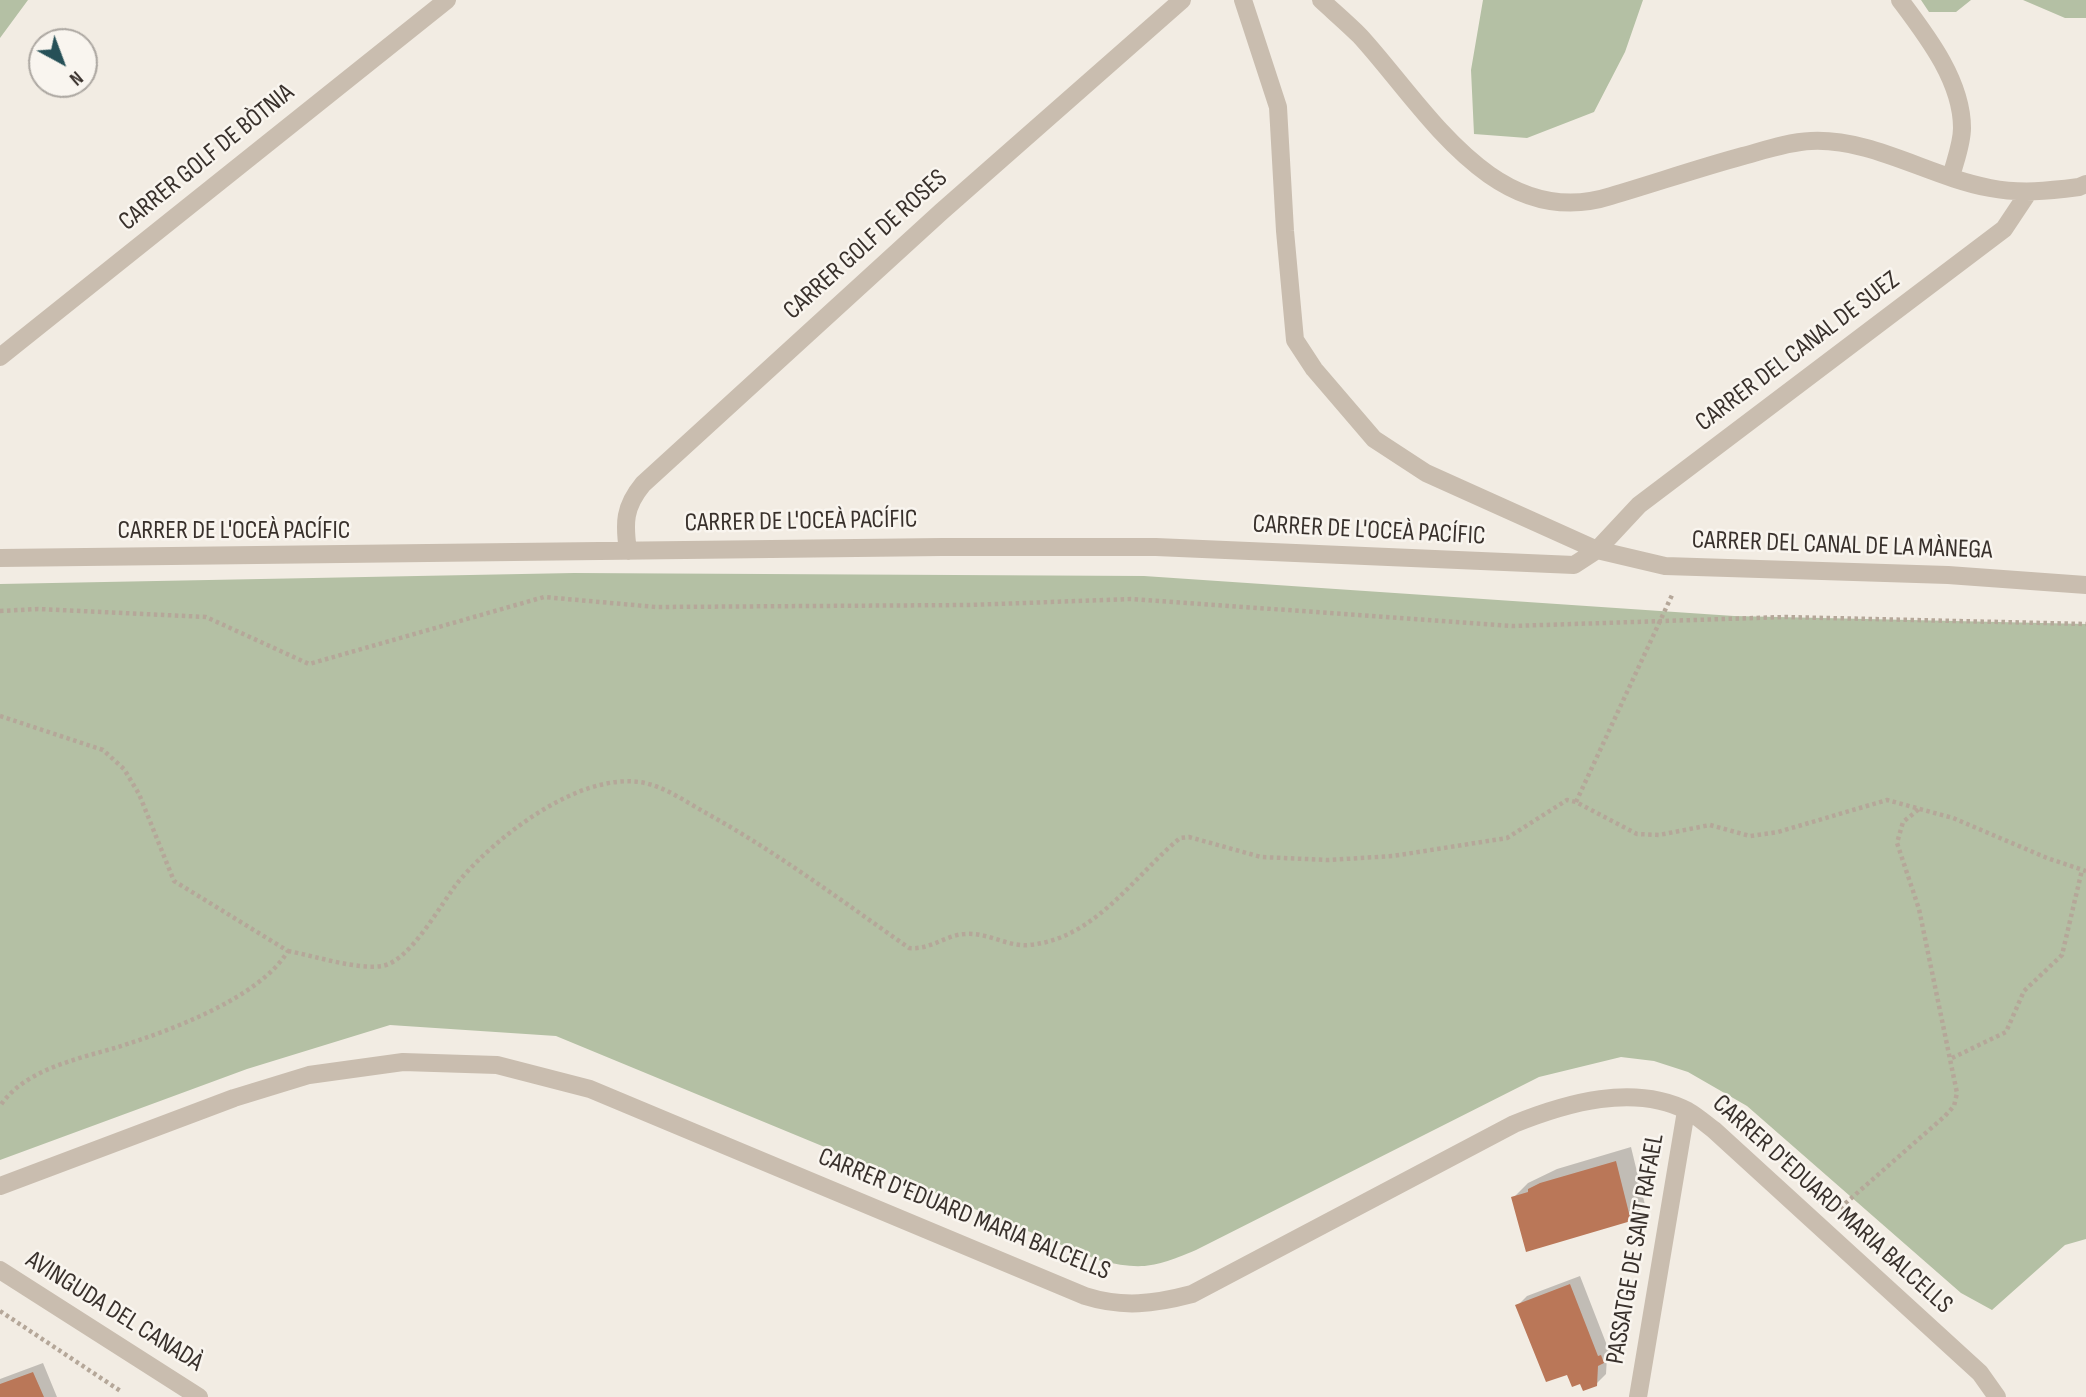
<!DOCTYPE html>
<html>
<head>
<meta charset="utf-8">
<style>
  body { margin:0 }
  #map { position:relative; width:2086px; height:1397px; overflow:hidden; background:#f2ece3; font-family:"Sofia Sans Condensed",sans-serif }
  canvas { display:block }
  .north { position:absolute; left:28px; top:28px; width:70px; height:70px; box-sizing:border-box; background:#f9f5ef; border:2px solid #aca7a1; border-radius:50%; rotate:139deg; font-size:19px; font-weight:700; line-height:28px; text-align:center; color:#39312c }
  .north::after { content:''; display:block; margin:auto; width:24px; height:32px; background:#265057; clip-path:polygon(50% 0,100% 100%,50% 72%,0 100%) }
</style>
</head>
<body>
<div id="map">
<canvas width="2086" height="1397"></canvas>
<div class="north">N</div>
</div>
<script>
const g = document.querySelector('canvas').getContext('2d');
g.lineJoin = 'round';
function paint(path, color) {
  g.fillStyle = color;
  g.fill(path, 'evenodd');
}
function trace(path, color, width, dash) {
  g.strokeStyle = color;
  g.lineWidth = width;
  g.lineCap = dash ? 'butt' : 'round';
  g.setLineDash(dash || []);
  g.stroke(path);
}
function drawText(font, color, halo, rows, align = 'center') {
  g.font = font + ' "Sofia Sans Condensed",sans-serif';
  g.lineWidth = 5;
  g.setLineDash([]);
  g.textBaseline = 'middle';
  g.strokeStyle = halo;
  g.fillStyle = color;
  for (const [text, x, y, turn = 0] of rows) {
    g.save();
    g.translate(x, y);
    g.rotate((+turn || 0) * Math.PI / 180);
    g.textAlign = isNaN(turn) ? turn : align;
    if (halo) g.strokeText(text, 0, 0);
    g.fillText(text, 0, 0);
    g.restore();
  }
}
const green = new Path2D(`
  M 0,0 L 28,0 L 0,38 Z
  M 1483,0 L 1643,0 L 1625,52 L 1594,112 L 1527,138 L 1474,134 L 1471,70 Z
  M 1921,0 L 1971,0 L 1956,12 L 1929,12 Z
  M 2023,0 L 2086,0 L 2086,18 L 2065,18 Z
  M 574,573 L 1144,576 L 1734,616 L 2086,624 L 2086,1239 L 2065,1245 L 1992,1310 L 1961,1293 L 1747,1106 L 1688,1072 L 1654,1061 L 1621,1057 L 1539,1077 L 1196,1250 C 1155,1267 1143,1271 1098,1260 L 556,1036 L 390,1025 L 247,1069 L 0,1160 L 0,584 Z`);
const shadow = new Path2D(`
  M 1631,1147 L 1645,1205 L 1630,1220 L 1513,1198 L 1528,1183 L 1557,1169 Z
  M 1580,1276 L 1608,1348 L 1611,1346 L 1613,1352 L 1607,1357 L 1606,1374 L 1596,1384 L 1581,1382 L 1568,1373 L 1517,1306 L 1527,1296 Z
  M 43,1363 L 57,1397 L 0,1397 L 0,1379 Z`);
const building = new Path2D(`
  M 1616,1161 L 1631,1221 L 1526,1252 L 1511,1197 L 1528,1192 L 1528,1189 L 1540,1183 Z
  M 1570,1284 L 1598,1356 L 1601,1355 L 1604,1363 L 1598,1366 L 1597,1386 L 1583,1391 L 1580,1384 L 1572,1387 L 1567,1375 L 1546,1382 L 1515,1305 Z
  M 33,1372 L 44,1397 L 0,1397 L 0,1384 Z`);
const path = new Path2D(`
  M 0,611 L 38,609 L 206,617 L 309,664 L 544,597 L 656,607 L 970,605 L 1131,599 L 1513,626 L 1785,617 L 2086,624
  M 0,716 L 103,750 L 124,769 L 139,794 L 174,881 L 288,951 C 260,998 169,1031 118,1047 C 78,1059 25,1069 0,1106
  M 1576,802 L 1673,593
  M 288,951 C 315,956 357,970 382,966 C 411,961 441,903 459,881 C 497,836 577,774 639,782 C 663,785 686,802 706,813 C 778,853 842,901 909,948 C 931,950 945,935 965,934 C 988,932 1007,947 1029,945 C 1095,939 1133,877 1180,838 L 1189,837 L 1261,857 L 1328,860 L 1393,856 L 1507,838 L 1567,800 L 1576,802 L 1637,834 L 1659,835 L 1710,825 L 1750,836 L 1778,832 L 1887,800 L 1953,818 L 2047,858 L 2086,871
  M 1952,1058 L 2006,1032 L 2024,991 L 2062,955 L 2082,870
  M 1840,1208 L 1945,1116 L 1954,1106 L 1957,1093 L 1919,909 L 1897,843 L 1903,822 L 1919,809
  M 0,1311 L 122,1392`);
const street = new Path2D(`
  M 1243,0 L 1278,107 L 1285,231 L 1295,340 L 1314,369 L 1374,439 L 1426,473 L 1597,550 L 1665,566 L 1948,575 L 2086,585
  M 1321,0 C 1334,12 1348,24 1360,36 C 1425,107 1495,233 1611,196 C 1655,183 1699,168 1743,156 C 1765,150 1788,142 1811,141 C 1872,138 1930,177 1990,188 C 2021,194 2048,191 2079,187 L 2086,184
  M 1900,0 C 1927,36 1962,81 1962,128 C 1962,144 1955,161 1951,177
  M 0,357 L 447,0
  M 628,551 C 624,523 624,507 643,484 L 941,212 L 1182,0
  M 0,558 L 942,547 L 1156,547 L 1574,565 L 1597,550 L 1639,505 L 2004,229 L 2028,193
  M 0,1186 L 234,1098 L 309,1075 L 403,1062 L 497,1065 L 590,1089 L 1085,1296 C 1123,1308 1154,1304 1192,1294 L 1514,1124 C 1566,1103 1634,1083 1688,1111 C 1697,1116 1706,1124 1714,1130 L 1980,1373 L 1997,1397
  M 0,1270 L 199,1397
  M 1638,1397 L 1686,1111`);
const streetNames = [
  ["CARRER GOLF DE BÒTNIA",207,158,-39],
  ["CARRER GOLF DE ROSES",866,245,-42],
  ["CARRER DEL CANAL DE SUEZ",1798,352,-37],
  ["CARRER DE L'OCEÀ PACÍFIC",801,522,-1],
  ["CARRER DE L'OCEÀ PACÍFIC",234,531],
  ["CARRER DE L'OCEÀ PACÍFIC",1369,531,3],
  ["CARRER DEL CANAL DE LA MÀNEGA",1842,546,2],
  ["CARRER D'EDUARD MARIA BALCELLS",1832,1205,42],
  ["CARRER D'EDUARD MARIA BALCELLS",964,1215,22],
  ["PASSATGE DE SANT RAFAEL",1636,1249,-80],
  ["AVINGUDA DEL CANADÀ",114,1312,32]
];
paint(green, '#b4c0a4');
paint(shadow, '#0003');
paint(building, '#ba7758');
trace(path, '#b5a799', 4.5, [3.5, 3.5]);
trace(street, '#c9bdaf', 18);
drawText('26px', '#39312c', '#f9f5ef', streetNames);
</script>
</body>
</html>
